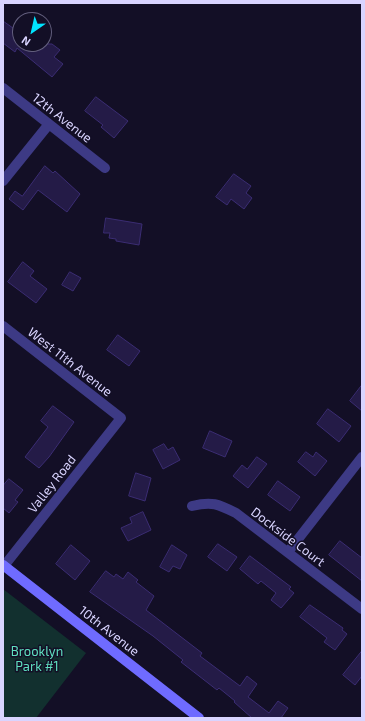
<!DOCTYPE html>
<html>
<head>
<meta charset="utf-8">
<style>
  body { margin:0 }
  #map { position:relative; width:365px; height:721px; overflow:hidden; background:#130f26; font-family:"Exo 2",sans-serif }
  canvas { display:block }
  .frame { position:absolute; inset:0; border:4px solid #d9d4ff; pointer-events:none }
  .north { position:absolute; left:12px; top:12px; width:40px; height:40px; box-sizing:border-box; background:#130f26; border:1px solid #625e7d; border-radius:50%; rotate:214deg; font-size:11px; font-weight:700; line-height:16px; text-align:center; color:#d9d4ff }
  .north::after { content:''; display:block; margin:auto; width:14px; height:18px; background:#00e5ff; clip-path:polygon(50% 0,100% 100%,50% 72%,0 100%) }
</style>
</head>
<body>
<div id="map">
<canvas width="365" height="721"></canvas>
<div class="frame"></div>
<div class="north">N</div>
</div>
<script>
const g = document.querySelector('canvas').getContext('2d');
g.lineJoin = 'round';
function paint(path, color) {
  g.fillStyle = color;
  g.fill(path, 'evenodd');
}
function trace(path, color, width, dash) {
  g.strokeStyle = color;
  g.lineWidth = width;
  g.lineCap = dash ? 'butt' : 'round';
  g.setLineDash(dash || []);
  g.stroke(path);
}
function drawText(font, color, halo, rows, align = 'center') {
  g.font = font + ' "Exo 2",sans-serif';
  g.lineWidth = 3;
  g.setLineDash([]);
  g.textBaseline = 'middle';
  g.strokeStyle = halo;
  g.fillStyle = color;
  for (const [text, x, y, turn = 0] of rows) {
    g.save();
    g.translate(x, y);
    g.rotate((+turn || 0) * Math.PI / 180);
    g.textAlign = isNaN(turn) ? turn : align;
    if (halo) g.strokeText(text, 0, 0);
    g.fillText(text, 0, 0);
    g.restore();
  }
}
const green = new Path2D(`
  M 3,589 L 86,653 L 36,718 L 3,718 Z`);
const building = new Path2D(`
  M 3,21 L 20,33 L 20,44 L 52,44 L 60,50 L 54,57 L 63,64 L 52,77 L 17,48 L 15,52 L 3,43 Z
  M 96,97 L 128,121 L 114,138 L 101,127 L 103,125 L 85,111 Z
  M 45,166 L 53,173 L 55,171 L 80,194 L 67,212 L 38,190 L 23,210 L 9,199 L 15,191 L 22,196 Z
  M 234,174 L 251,186 L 246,193 L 252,198 L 244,209 L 231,199 L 227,205 L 216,197 Z
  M 106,218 L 142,224 L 139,245 L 116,241 L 116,239 L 109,238 L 110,233 L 104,233 Z
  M 23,262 L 34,271 L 30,276 L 47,289 L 36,303 L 8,282 Z
  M 70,272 L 81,278 L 73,291 L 62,285 Z
  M 118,335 L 140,351 L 129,366 L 107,350 Z
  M 362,385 L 362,411 L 350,401 Z
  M 53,406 L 74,422 L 49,457 L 39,468 L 25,457 L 48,427 L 41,421 Z
  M 328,409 L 351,426 L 339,442 L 317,424 Z
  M 210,431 L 232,441 L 225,457 L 203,448 Z
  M 164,444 L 168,450 L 173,447 L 180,460 L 163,469 L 153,450 Z
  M 306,452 L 313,457 L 316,452 L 327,461 L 315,476 L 298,462 Z
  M 257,457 L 267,464 L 248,488 L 233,476 L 242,465 L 247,469 Z
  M 136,473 L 151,478 L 145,501 L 129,496 Z
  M 9,479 L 23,490 L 15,500 L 18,502 L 9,513 L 3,508 L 3,486 Z
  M 278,481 L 300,497 L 290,511 L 268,495 Z
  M 143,512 L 151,530 L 128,541 L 121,528 L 132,523 L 130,518 Z
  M 340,541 L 362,558 L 362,581 L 329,555 Z
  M 218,544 L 237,557 L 227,571 L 208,557 Z
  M 71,545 L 90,561 L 75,580 L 56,564 Z
  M 172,545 L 187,555 L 180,569 L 173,566 L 169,572 L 160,567 Z
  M 250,556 L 291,587 L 289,589 L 294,593 L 281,608 L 271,600 L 276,593 L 261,581 L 258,584 L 240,569 Z
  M 106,571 L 114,577 L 116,574 L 123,579 L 128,572 L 138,580 L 136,582 L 154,596 L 146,610 L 202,653 L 200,656 L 240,686 L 247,676 L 257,684 L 248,697 L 269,713 L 278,701 L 288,708 L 281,718 L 252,718 L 234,702 L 235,701 L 219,688 L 217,690 L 181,662 L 183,660 L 153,636 L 90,592 Z
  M 310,605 L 343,628 L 342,630 L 347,634 L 335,650 L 324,642 L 327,638 L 300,617 Z
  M 362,651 L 362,676 L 355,685 L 343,675 Z`);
const street = new Path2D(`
  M 3,88 L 105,168
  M 3,181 L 49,124
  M 3,326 L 121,418 L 4,566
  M 192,506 C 212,501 218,504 236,513 L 362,609
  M 288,552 L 362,457`);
const secondary = new Path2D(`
  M 3,565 L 199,718`);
const streetNames = [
  ["12th Avenue",62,118,38],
  ["West 11th Avenue",70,362,38],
  ["Valley Road",52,484,-52],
  ["Dockside Court",288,537,37],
  ["10th Avenue",109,631,38]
];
const parkNames = [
  ["Brooklyn",37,652],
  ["Park #1",37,667]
];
paint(green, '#12302f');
paint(building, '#241b47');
trace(building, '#3b2d73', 1);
trace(street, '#3d3a85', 10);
trace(secondary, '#6f6bff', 10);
drawText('13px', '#d9d4ff', '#130f26', streetNames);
drawText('13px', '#5fe0c0', '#130f26', parkNames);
</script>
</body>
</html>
